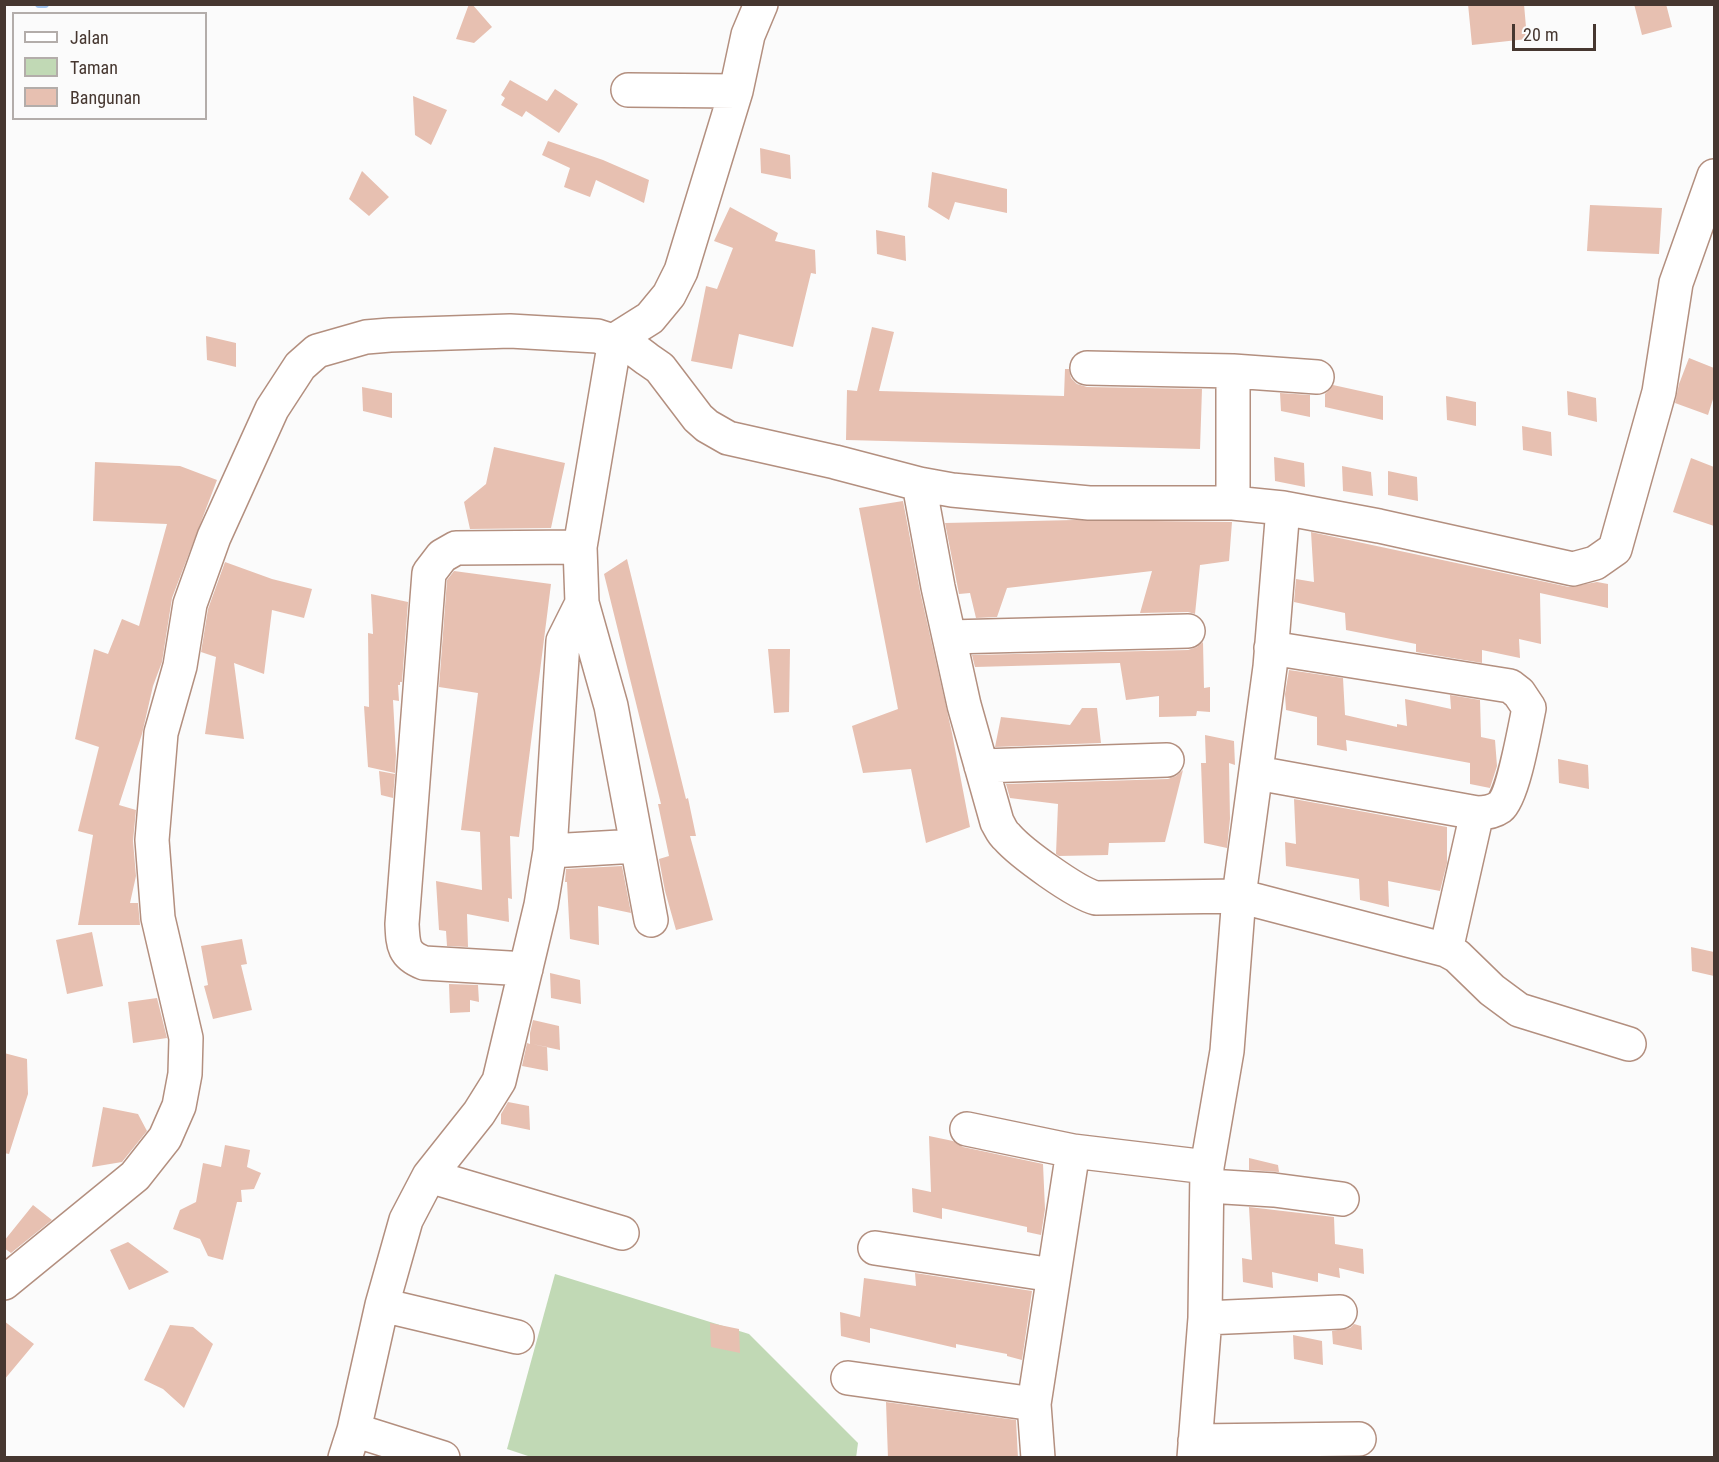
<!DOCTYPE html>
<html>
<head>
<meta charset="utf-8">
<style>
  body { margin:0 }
  #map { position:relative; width:1719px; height:1462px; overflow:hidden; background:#fbfbfb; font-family:"Roboto Condensed",sans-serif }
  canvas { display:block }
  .frame { position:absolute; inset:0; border:6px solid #463730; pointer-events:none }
  .legend { position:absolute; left:12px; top:12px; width:195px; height:108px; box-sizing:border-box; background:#fbfbfb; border:2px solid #b3adaa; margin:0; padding:8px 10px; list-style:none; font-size:18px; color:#463730 }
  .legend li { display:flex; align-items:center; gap:12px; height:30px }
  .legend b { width:30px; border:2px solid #b3adaa }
  .scale { position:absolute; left:1512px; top:24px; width:84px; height:27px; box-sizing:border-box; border:3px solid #463730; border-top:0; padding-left:8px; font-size:18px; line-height:21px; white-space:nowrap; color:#463730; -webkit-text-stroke:4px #fbfbfb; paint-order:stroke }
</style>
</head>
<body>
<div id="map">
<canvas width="1719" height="1462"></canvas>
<div class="frame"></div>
<ul class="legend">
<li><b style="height:8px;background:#fff"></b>Jalan</li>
<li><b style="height:16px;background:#c1d9b5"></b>Taman</li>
<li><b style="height:16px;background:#e7c0b1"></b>Bangunan</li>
</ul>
<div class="scale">20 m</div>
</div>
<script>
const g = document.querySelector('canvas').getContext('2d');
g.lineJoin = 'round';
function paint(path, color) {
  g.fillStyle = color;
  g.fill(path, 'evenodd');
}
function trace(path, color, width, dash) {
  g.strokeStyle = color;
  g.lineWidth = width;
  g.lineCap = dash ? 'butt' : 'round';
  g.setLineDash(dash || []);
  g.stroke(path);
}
const green = new Path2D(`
  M 555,1274 L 749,1334 L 858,1443 L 856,1458 L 534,1458 L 507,1449 Z`);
const stream = new Path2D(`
  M 39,4 L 45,4`);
const building = new Path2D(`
  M 469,4 L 472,4 L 492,27 L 474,43 L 456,39 Z
  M 1468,4 L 1524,4 L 1527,39 L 1472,45 Z
  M 1634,4 L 1666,4 L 1672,27 L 1642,35 Z
  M 510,80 L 547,101 L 555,89 L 578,104 L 559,133 L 526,111 L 522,117 L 501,105 L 505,98 L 501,95 Z
  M 413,96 L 447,110 L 431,145 L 415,135 Z
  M 548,141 L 603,160 L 649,180 L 644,203 L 596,180 L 590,197 L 564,187 L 570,168 L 542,155 Z
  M 760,148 L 790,155 L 791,179 L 761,173 Z
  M 362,171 L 389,197 L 369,216 L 349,199 Z
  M 932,172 L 1007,189 L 1007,213 L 955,202 L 949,220 L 928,207 Z
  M 1590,205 L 1662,208 L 1659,254 L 1587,251 Z
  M 730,207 L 778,233 L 775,241 L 815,250 L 816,274 L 811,273 L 793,347 L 739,334 L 732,369 L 691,361 L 706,286 L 717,289 L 733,248 L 714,241 Z
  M 876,230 L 905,236 L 906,261 L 877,254 Z
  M 872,327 L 894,332 L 879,391 L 1064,396 L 1065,369 L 1069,369 L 1071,378 L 1077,384 L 1087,387 L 1202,389 L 1200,449 L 846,440 L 847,390 L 857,391 Z
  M 206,336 L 236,343 L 236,367 L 207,360 Z
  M 1689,358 L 1714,368 L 1714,396 L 1708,415 L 1675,403 L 1679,384 Z
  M 1333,385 L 1383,396 L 1383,420 L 1325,407 L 1325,394 Z
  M 362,387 L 392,393 L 392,418 L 363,411 Z
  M 1567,391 L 1596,398 L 1597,422 L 1568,415 Z
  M 1280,393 L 1310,395 L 1310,417 L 1281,411 Z
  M 1446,396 L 1476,402 L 1476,426 L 1447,420 Z
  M 1522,426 L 1551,432 L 1552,456 L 1523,450 Z
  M 494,447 L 565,463 L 551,528 L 470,529 L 464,502 L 486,484 Z
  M 1274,457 L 1304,463 L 1305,487 L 1275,481 Z
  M 1691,458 L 1714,467 L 1714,526 L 1673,512 Z
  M 95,462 L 180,466 L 217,480 L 172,598 L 162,662 L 153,686 L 142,734 L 119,805 L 136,810 L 133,841 L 136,876 L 130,903 L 138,903 L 140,925 L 78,925 L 93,835 L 78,831 L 99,747 L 75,739 L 94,649 L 108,654 L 122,619 L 139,626 L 167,524 L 93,521 Z
  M 1342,466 L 1371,472 L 1373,496 L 1343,491 Z
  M 1388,471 L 1417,477 L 1418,501 L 1388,495 Z
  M 903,501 L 920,591 L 952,733 L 970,827 L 926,843 L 911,769 L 863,773 L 852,726 L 898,709 L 859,508 Z
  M 1074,520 L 1232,522 L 1229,561 L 1200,565 L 1195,614 L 1188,612 L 1140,613 L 1152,571 L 1007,588 L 997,617 L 976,618 L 970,593 L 959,594 L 945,523 Z
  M 1311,532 L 1569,587 L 1597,582 L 1608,584 L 1608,608 L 1540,593 L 1541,644 L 1519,639 L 1520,658 L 1482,650 L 1482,663 L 1416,652 L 1416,644 L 1346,630 L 1345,613 L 1294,602 L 1296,579 L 1314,582 Z
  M 627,559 L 686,799 L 688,798 L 696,836 L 690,836 L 713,920 L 676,930 L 665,891 L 659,859 L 669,856 L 658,804 L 661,804 L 604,574 Z
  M 225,562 L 272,579 L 312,589 L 304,618 L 272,610 L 264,674 L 234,663 L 244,739 L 205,734 L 216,657 L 201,652 L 208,609 Z
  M 454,571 L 551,584 L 519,837 L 510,836 L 512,899 L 508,898 L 509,922 L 467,914 L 468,947 L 447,946 L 446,931 L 439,930 L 436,881 L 482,890 L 480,832 L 461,830 L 478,693 L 439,687 L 447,580 Z
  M 371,594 L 408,602 L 402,682 L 400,682 L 400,685 L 398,685 L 399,701 L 393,700 L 396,755 L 395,773 L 368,767 L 364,706 L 369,707 L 368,633 L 373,634 Z
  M 1203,642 L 1204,688 L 1210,687 L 1210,712 L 1197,711 L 1196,716 L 1159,717 L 1159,696 L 1126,700 L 1120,663 L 975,667 L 972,655 L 1188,650 L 1197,647 Z
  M 768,649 L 790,649 L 789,712 L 774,713 Z
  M 1289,670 L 1343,678 L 1345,715 L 1397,727 L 1397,724 L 1407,726 L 1405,699 L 1451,709 L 1450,695 L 1480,700 L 1481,737 L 1495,740 L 1497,766 L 1490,788 L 1470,784 L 1470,763 L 1346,740 L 1347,751 L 1317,745 L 1317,717 L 1286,710 L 1285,694 Z
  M 1082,708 L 1097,708 L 1101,743 L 995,747 L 1001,717 L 1070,725 Z
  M 1205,735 L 1234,741 L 1235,765 L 1229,763 L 1230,819 L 1227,848 L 1204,843 L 1201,763 L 1206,763 Z
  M 1558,759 L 1588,765 L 1589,789 L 1559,783 Z
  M 1183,770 L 1165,842 L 1109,843 L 1108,855 L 1059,856 L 1056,854 L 1058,804 L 1010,798 L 1006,784 L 1168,779 L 1176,776 Z
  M 379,771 L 395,774 L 393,798 L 381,795 Z
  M 1294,799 L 1447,827 L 1447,863 L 1440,891 L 1388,881 L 1389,907 L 1360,900 L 1359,879 L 1286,866 L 1285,842 L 1296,844 Z
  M 622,866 L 631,913 L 598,906 L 599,945 L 570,939 L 567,882 L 565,882 L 566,869 Z
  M 92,932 L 103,986 L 67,994 L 56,940 Z
  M 242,939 L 247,964 L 241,965 L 252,1010 L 213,1019 L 204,986 L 208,985 L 201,946 Z
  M 1691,947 L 1714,952 L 1714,976 L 1692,971 Z
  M 550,973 L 580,980 L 581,1004 L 551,998 Z
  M 449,984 L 478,985 L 479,1002 L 470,1000 L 470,1012 L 450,1013 Z
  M 157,998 L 167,1038 L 133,1043 L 128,1002 Z
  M 533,1020 L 559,1026 L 560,1050 L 532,1044 L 547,1047 L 548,1071 L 522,1066 L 527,1043 L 530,1044 L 530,1033 Z
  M 4,1053 L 27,1059 L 28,1094 L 9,1154 L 4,1153 Z
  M 508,1102 L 529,1106 L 530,1130 L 501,1124 L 501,1114 Z
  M 103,1107 L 138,1114 L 147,1131 L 122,1162 L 92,1167 Z
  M 929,1136 L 953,1141 L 963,1147 L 1043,1164 L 1045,1209 L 1041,1235 L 1027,1232 L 1027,1227 L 942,1208 L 942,1219 L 913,1212 L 912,1188 L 931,1192 Z
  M 225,1145 L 250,1150 L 247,1167 L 261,1173 L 254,1189 L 241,1190 L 242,1202 L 237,1202 L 223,1260 L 208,1256 L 200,1239 L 173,1229 L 180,1210 L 196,1202 L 203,1163 L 221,1167 Z
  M 1249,1158 L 1278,1165 L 1279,1172 L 1249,1170 Z
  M 33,1205 L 52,1220 L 11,1253 L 4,1248 L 4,1241 Z
  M 1249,1207 L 1334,1217 L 1335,1244 L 1363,1249 L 1364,1274 L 1339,1268 L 1340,1278 L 1318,1273 L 1318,1282 L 1272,1272 L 1273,1288 L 1243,1282 L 1242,1258 L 1252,1260 Z
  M 128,1242 L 169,1272 L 129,1290 L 110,1250 Z
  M 915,1273 L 1032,1291 L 1022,1360 L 1007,1356 L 1007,1354 L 956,1344 L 956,1348 L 870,1328 L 870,1343 L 841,1336 L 840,1312 L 860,1317 L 864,1278 L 916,1286 Z
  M 4,1321 L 34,1344 L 4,1380 Z
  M 710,1323 L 739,1329 L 740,1353 L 711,1347 Z
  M 1354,1324 L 1361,1326 L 1362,1350 L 1333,1344 L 1332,1331 L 1350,1328 Z
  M 170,1325 L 193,1327 L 213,1344 L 184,1408 L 163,1389 L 144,1380 Z
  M 1293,1335 L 1322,1341 L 1323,1365 L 1294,1359 Z
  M 886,1402 L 1016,1420 L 1018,1458 L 888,1458 Z`);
const street = new Path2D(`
  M 628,90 L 736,91
  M 1087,368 L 1233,371 L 1317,377
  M 919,484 L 938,587 L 964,705 L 997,822 C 1000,827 1002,833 1007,837 C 1021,853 1076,893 1096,898 L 1239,896 L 1446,950 L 1457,956 L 1492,990 L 1519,1010 L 1629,1044
  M 1233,503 L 1233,371
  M 949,637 L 1188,631
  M 981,766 L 1167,760
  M 1257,773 L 1477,813 C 1484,813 1493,812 1500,807 C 1513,797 1525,727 1529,708 L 1519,693 L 1510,686 L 1271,648
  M 550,851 L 637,846
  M 651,920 L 611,706 L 582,603 L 580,547 L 615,340 L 650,318 L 669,295 L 681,271 L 736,91 L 748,35 L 761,4
  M 1446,950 L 1477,813
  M 526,969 L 424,963 C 403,955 403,945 402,924 L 429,573 L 442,556 L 456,548 L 580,547
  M 967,1129 L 1073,1151
  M 429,1176 L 622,1233
  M 1208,1186 L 1274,1190 L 1342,1199
  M 875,1248 L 1053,1275
  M 4,1283 L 135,1176 L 165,1138 L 179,1106 L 185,1074 L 186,1038 L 158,918 L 152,840 L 161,733 L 180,666 L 190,604 L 214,537 L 272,409 L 300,366 L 317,351 L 366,337 L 390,335 L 510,331 L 597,336 L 631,347 L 647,359 L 660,368 L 698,418 L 707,426 L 728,438 L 835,462 L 919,484 L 952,490 L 1089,503 L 1233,503 L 1283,508 L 1379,526 L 1573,569 L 1595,563 L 1615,549 L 1659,392 L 1676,283 L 1714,176
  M 382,1305 L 517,1337
  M 1205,1318 L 1340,1312
  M 848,1378 L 1034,1404
  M 354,1430 L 443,1458
  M 1195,1441 L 1359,1439
  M 345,1458 L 354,1430 L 382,1305 L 406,1220 L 429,1176 L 479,1113 L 499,1081 L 541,905 L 550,851 L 563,641 L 582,603
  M 1038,1458 L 1034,1404 L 1073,1151 L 1207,1167
  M 1194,1458 L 1205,1318 L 1207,1167 L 1227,1051 L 1239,896 L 1270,667 L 1283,508`);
paint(green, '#c1d9b5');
trace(stream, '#a3c6f1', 8);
paint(building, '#e7c0b1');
trace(street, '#b38f7f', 36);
trace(street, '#fff', 33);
</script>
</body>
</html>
